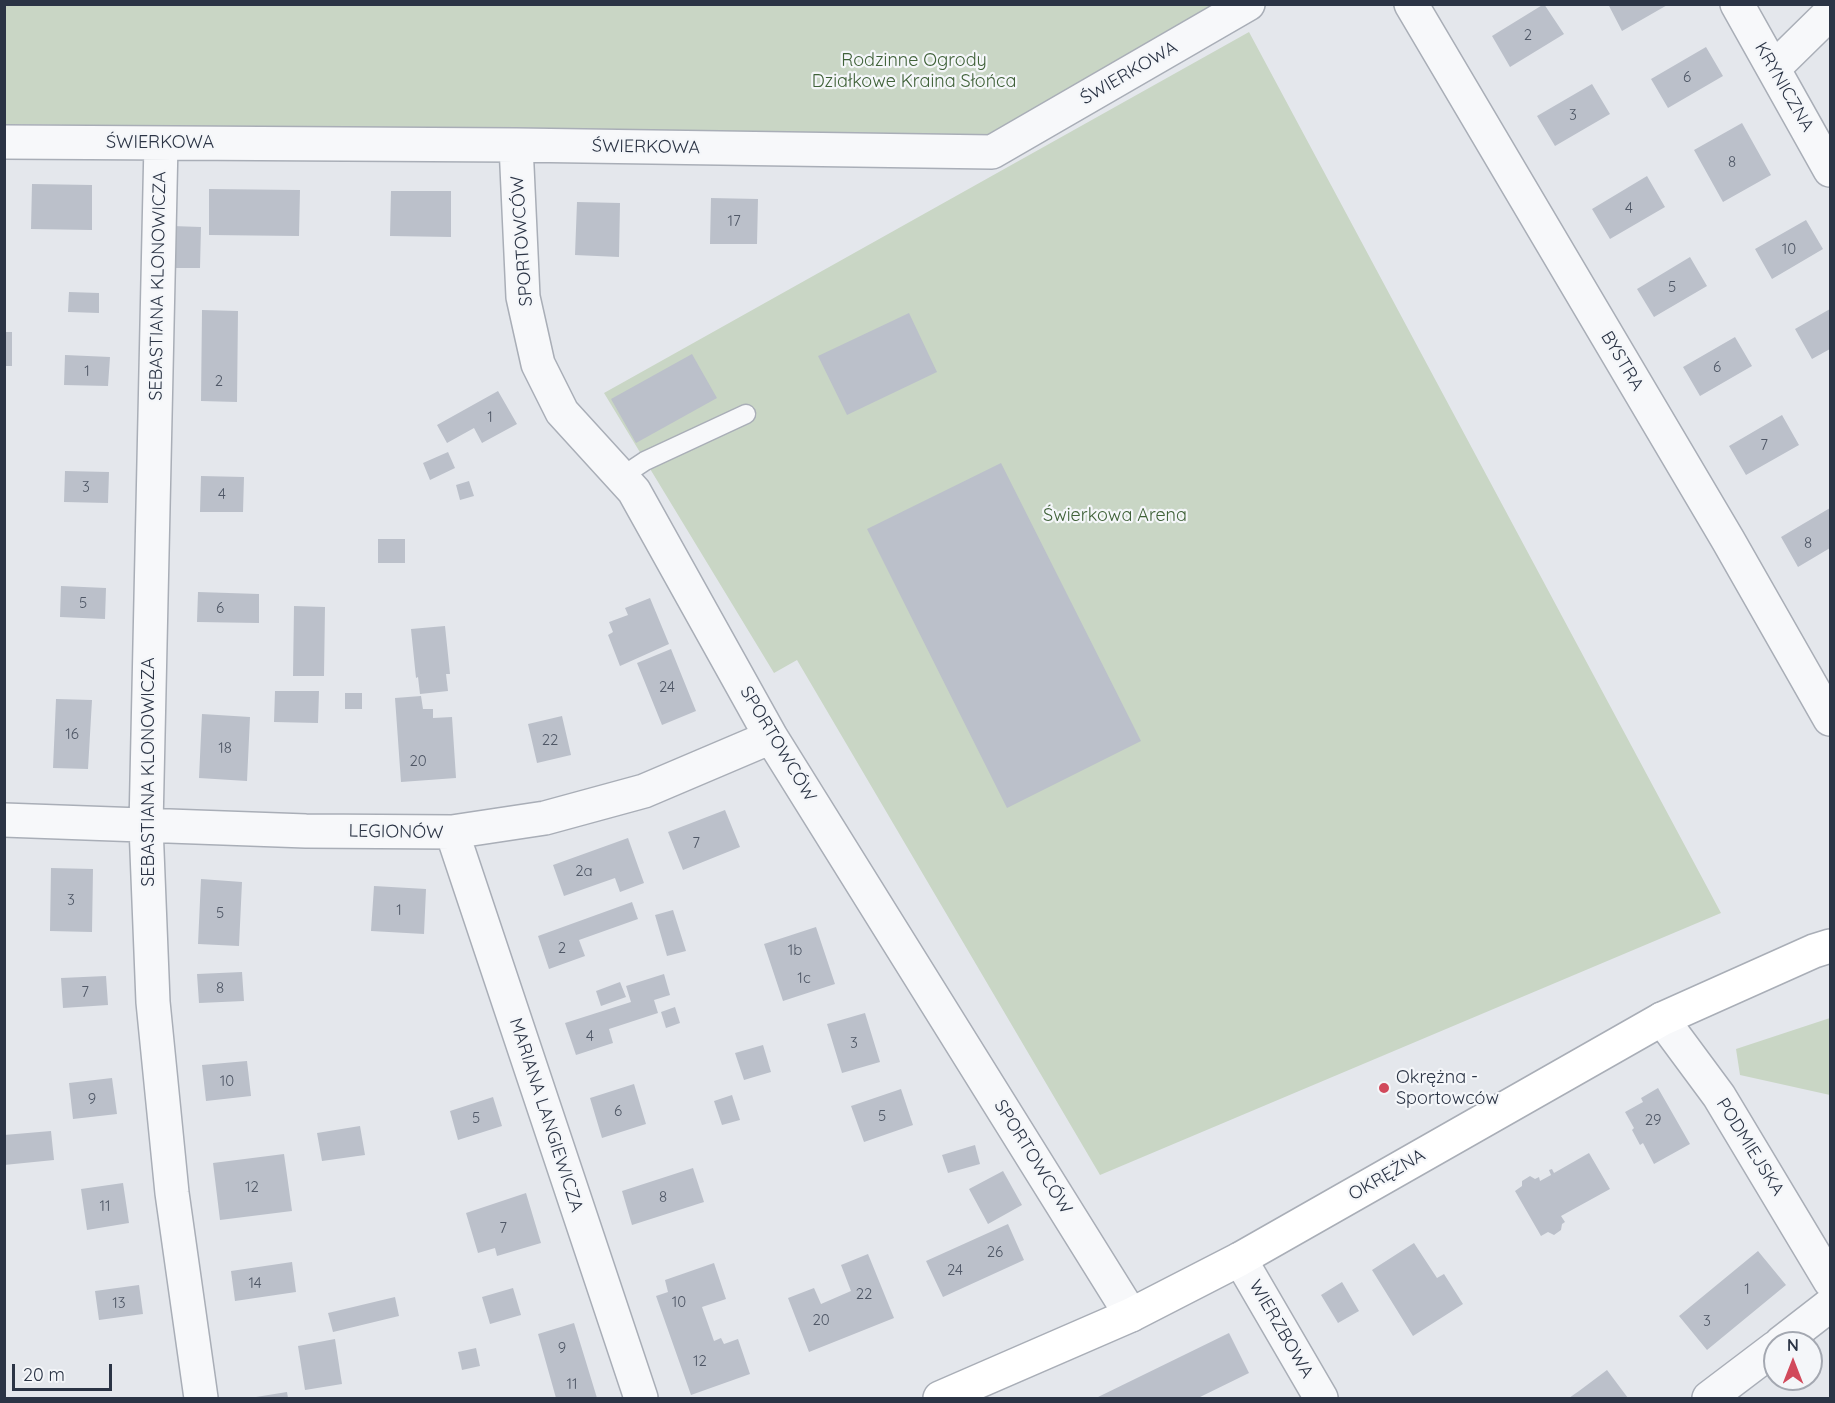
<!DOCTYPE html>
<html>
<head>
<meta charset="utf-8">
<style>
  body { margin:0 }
  #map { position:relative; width:1835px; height:1403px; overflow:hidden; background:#e4e7ec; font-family:Quicksand,sans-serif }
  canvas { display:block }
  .frame { position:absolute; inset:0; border:6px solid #2b3445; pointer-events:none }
  .north { position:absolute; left:1763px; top:1331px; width:60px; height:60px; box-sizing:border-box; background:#f4f6f9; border:2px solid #a4a8b1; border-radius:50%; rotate:0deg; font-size:16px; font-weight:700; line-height:24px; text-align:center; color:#2b3445 }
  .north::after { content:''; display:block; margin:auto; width:21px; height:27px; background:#d1495b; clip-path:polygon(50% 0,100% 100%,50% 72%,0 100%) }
  .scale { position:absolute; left:12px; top:1364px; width:100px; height:27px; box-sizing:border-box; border:3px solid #2b3445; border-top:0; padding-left:8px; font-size:18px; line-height:21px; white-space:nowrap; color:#2b3445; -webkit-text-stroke:4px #f4f6f9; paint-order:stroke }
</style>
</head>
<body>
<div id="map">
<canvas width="1835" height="1403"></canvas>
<div class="frame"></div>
<div class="north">N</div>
<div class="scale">20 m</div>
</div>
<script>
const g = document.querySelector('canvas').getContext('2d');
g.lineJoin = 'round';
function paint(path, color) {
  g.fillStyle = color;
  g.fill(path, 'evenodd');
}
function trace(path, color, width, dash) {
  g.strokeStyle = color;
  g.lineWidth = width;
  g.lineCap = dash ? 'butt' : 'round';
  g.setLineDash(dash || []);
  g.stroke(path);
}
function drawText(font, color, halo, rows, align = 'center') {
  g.font = font + ' Quicksand,sans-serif';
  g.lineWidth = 4.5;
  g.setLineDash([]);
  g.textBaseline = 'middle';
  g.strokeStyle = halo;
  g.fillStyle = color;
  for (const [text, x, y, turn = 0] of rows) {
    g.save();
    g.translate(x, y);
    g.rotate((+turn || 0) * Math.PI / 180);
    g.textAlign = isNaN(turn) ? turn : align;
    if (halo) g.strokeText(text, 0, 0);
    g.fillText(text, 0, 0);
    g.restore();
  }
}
const green = new Path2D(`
  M 5,5 L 1219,5 L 988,140 L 5,124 Z
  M 1249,32 L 1721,913 L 1100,1175 L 797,660 L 774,673 L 604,393 Z
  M 1830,1018 L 1830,1095 L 1740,1075 L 1736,1049 Z`);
const building = new Path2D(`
  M 1544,4 L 1564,34 L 1510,67 L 1492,36 Z
  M 1608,4 L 1669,4 L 1622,31 Z
  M 1706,47 L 1723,76 L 1668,108 L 1651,79 Z
  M 1592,84 L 1610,114 L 1555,146 L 1537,116 Z
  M 1742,123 L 1771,175 L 1723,202 L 1694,150 Z
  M 1647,176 L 1665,207 L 1610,239 L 1592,209 Z
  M 32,184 L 92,185 L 92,230 L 31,229 Z
  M 209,189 L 300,190 L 299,236 L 209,235 Z
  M 391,191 L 451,191 L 451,237 L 390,236 Z
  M 711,198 L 758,199 L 757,244 L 710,244 Z
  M 577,202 L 620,203 L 619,257 L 575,255 Z
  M 1806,220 L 1823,249 L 1772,279 L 1755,249 Z
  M 172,226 L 201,227 L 200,268 L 171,268 Z
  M 1690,257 L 1707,286 L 1654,317 L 1637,289 Z
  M 69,292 L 99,293 L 99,313 L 68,312 Z
  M 1830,309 L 1830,349 L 1812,359 L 1795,329 Z
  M 202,310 L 238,311 L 237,402 L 201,401 Z
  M 909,313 L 937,372 L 847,415 L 818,356 Z
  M 4,332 L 12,332 L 12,366 L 4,366 Z
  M 1735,337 L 1752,366 L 1700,396 L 1683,367 Z
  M 692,354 L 717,398 L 636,443 L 611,399 Z
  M 65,355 L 110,357 L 108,386 L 64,385 Z
  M 498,391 L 517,424 L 482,443 L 474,428 L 447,443 L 437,425 Z
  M 1782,415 L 1799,445 L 1746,475 L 1729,446 Z
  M 448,452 L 455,468 L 430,480 L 423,463 Z
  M 1001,463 L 1141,741 L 1007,808 L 867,529 Z
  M 65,471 L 109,472 L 108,503 L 64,502 Z
  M 201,476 L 244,477 L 243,512 L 200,512 Z
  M 469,481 L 474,496 L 460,500 L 456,485 Z
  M 1830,508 L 1830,548 L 1798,567 L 1781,537 Z
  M 378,539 L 405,539 L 405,563 L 378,563 Z
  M 61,586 L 106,588 L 105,619 L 60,617 Z
  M 198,592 L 259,594 L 259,623 L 197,622 Z
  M 650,598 L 669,644 L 620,666 L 608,635 L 613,632 L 609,622 L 628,615 L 625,608 Z
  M 294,606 L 325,607 L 324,676 L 293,676 Z
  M 445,626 L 450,674 L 446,674 L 448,691 L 420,694 L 418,677 L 416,678 L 411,629 Z
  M 671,649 L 696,711 L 662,725 L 637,663 Z
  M 275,691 L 319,691 L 318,723 L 274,722 Z
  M 345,693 L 362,693 L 362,709 L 345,709 Z
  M 421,696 L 423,709 L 433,709 L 433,718 L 452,717 L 456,778 L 401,782 L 395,698 Z
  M 56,699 L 92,700 L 88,769 L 53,768 Z
  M 202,714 L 250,717 L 247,781 L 199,778 Z
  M 562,716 L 571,755 L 537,763 L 528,724 Z
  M 725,810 L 740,847 L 683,870 L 668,832 Z
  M 628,838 L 644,883 L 620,892 L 615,878 L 564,896 L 553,865 Z
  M 51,868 L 93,869 L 92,932 L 50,931 Z
  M 201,879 L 242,882 L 239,946 L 198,944 Z
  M 374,886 L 426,889 L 424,934 L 371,931 Z
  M 632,902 L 638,919 L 579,940 L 585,956 L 549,969 L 538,936 Z
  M 673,910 L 686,951 L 667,956 L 655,915 Z
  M 816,927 L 835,984 L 783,1001 L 764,944 Z
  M 242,972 L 244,1001 L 199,1003 L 197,974 Z
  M 664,974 L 670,995 L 654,1000 L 658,1013 L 609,1029 L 613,1043 L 576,1055 L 565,1023 L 631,1002 L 626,986 Z
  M 106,976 L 108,1005 L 63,1008 L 61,978 Z
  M 620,982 L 626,997 L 601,1006 L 596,991 Z
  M 675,1007 L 680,1023 L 666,1028 L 661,1012 Z
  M 865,1013 L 880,1062 L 842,1073 L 827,1024 Z
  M 763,1045 L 771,1072 L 744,1080 L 735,1053 Z
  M 247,1061 L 251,1096 L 206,1101 L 202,1065 Z
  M 112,1078 L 117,1114 L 73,1119 L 69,1083 Z
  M 634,1084 L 646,1124 L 602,1138 L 590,1098 Z
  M 1658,1088 L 1690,1144 L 1654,1164 L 1643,1143 L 1640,1145 L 1632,1130 L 1634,1128 L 1625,1112 L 1643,1102 L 1641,1098 Z
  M 901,1089 L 913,1125 L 864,1142 L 851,1106 Z
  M 732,1095 L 740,1120 L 722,1125 L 714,1101 Z
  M 493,1097 L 502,1126 L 458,1140 L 450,1111 Z
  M 360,1126 L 365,1155 L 322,1161 L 317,1133 Z
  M 51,1131 L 54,1160 L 4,1165 L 4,1135 Z
  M 975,1145 L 980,1164 L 948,1173 L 942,1155 Z
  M 1589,1153 L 1610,1189 L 1561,1216 L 1565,1222 L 1562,1224 L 1561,1230 L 1554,1235 L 1548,1232 L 1541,1236 L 1515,1191 L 1522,1186 L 1522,1181 L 1530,1176 L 1535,1179 L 1539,1177 L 1540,1181 L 1551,1175 L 1549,1170 L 1552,1169 L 1554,1173 Z
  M 284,1154 L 292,1211 L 220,1220 L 213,1163 Z
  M 693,1168 L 704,1202 L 632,1225 L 622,1191 Z
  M 1003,1171 L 1022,1205 L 988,1224 L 969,1189 Z
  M 123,1183 L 129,1223 L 87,1230 L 81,1189 Z
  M 526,1193 L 541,1243 L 497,1256 L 495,1248 L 478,1253 L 466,1213 Z
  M 1008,1224 L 1024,1260 L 943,1297 L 926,1261 Z
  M 1414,1243 L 1437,1278 L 1444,1274 L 1463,1304 L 1413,1336 L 1372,1270 Z
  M 1758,1251 L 1786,1285 L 1707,1350 L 1679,1316 Z
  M 868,1254 L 894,1318 L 809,1352 L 788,1298 L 814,1288 L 821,1304 L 851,1291 L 841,1265 Z
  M 292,1262 L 296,1292 L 235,1301 L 231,1271 Z
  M 714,1263 L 726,1299 L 702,1307 L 714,1341 L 721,1338 L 724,1344 L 738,1339 L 750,1374 L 691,1395 L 656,1296 L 668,1292 L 665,1280 Z
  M 1342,1282 L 1359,1311 L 1338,1323 L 1321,1295 Z
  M 139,1285 L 143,1314 L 99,1320 L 95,1291 Z
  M 513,1288 L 521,1315 L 490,1324 L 482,1297 Z
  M 395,1297 L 399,1316 L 333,1332 L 328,1313 Z
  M 574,1323 L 586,1362 L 597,1398 L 556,1398 L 538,1334 Z
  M 1229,1333 L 1249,1373 L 1198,1398 L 1096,1398 Z
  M 335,1339 L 342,1384 L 305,1390 L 298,1346 Z
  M 476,1348 L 480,1366 L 462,1370 L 458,1352 Z
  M 1607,1370 L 1628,1398 L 1569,1398 L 1579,1391 Z
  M 287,1392 L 288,1398 L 256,1398 L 256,1397 Z`);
const lane = new Path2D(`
  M 621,477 L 645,461 L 746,414`);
const street = new Path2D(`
  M 1411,4 L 1728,540 L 1830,719
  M 1737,4 L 1830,170
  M 1774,68 L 1830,13
  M 4,142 L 516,145 L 992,152 L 1248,4
  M 161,143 L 146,826 L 153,1002 L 172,1193 L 201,1398
  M 516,145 L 523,297 L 538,364 L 562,412 L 634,491 L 771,737 L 1131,1315
  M 4,820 L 306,831 L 452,832 L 545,818 L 644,791 L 771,737
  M 452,832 L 641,1398
  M 1662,1019 L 1719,1096 L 1830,1281
  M 1240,1259 L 1321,1398
  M 1781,1343 L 1830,1305
  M 1709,1398 L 1775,1348`);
const secondary = new Path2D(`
  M 940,1398 L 1131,1315 L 1240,1259 L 1662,1019 L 1814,951 L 1830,946`);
const markers = [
  [1384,1088,6,"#d1495b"]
];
const numberNames = [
  ["2",1528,35],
  ["6",1687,77],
  ["3",1573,115],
  ["8",1732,162],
  ["4",1629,208],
  ["17",734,221],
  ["10",1789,249],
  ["5",1672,287],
  ["6",1717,367],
  ["1",87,371],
  ["2",219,381],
  ["1",490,417],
  ["7",1764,445],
  ["3",86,487],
  ["4",222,494],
  ["8",1808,543],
  ["5",83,603],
  ["6",220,608],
  ["24",667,687],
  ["16",72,734],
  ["22",550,740],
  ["18",225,748],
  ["20",418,761],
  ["7",696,843],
  ["2a",584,871],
  ["3",71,900],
  ["1",399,910],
  ["5",220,913],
  ["2",562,948],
  ["1b",795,950],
  ["1c",804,978],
  ["8",220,988],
  ["7",85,992],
  ["4",590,1036],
  ["3",854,1043],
  ["10",227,1081],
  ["9",92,1099],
  ["6",618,1111],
  ["5",882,1116],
  ["5",476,1118],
  ["29",1653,1120],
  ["12",252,1187],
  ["8",663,1197],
  ["11",105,1206],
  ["7",503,1228],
  ["26",995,1252],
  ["24",955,1270],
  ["14",255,1283],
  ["1",1747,1289],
  ["22",864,1294],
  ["10",679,1302],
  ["13",119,1303],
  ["20",821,1320],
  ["3",1707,1321],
  ["9",562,1348],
  ["12",700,1361],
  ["11",572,1384]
];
const parkNames = [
  ["Rodzinne Ogrody",914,61],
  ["Działkowe Kraina Słońca",914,82],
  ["Świerkowa Arena",1115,516]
];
const streetNames = [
  ["ŚWIERKOWA",1129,73,-30],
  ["KRYNICZNA",1784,87,60],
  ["ŚWIERKOWA",160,143],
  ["ŚWIERKOWA",646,147,1],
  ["SPORTOWCÓW",522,241,-94],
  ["SEBASTIANA KLONOWICZA",158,286,-89],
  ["BYSTRA",1622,361,59],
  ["SPORTOWCÓW",778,744,59],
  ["SEBASTIANA KLONOWICZA",149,772,-90],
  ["LEGIONÓW",396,832,1],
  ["MARIANA LANGIEWICZA",546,1115,72],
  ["PODMIEJSKA",1750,1147,58],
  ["SPORTOWCÓW",1033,1157,58],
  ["OKRĘŻNA",1387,1175,-30],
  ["WIERZBOWA",1281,1329,60]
];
const poiNames = [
  ["Okrężna -",1396,1078],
  ["Sportowców",1396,1099]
];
paint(green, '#c9d6c5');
paint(building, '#bbc0ca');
trace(lane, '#a9aeb7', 21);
trace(street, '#a9aeb7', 36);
trace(secondary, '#a9aeb7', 36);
trace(lane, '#f7f8fa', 18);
trace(street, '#f7f8fa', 33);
trace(secondary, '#fff', 33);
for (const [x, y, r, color] of markers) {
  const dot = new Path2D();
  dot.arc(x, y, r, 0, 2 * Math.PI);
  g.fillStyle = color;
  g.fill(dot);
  trace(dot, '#f4f6f9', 2);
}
drawText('15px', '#4f5766', null, numberNames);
drawText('18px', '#3f6138', '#f4f6f9', parkNames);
drawText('18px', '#2b3445', '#f4f6f9', streetNames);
drawText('18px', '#2b3445', '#f4f6f9', poiNames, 'left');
</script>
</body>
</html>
